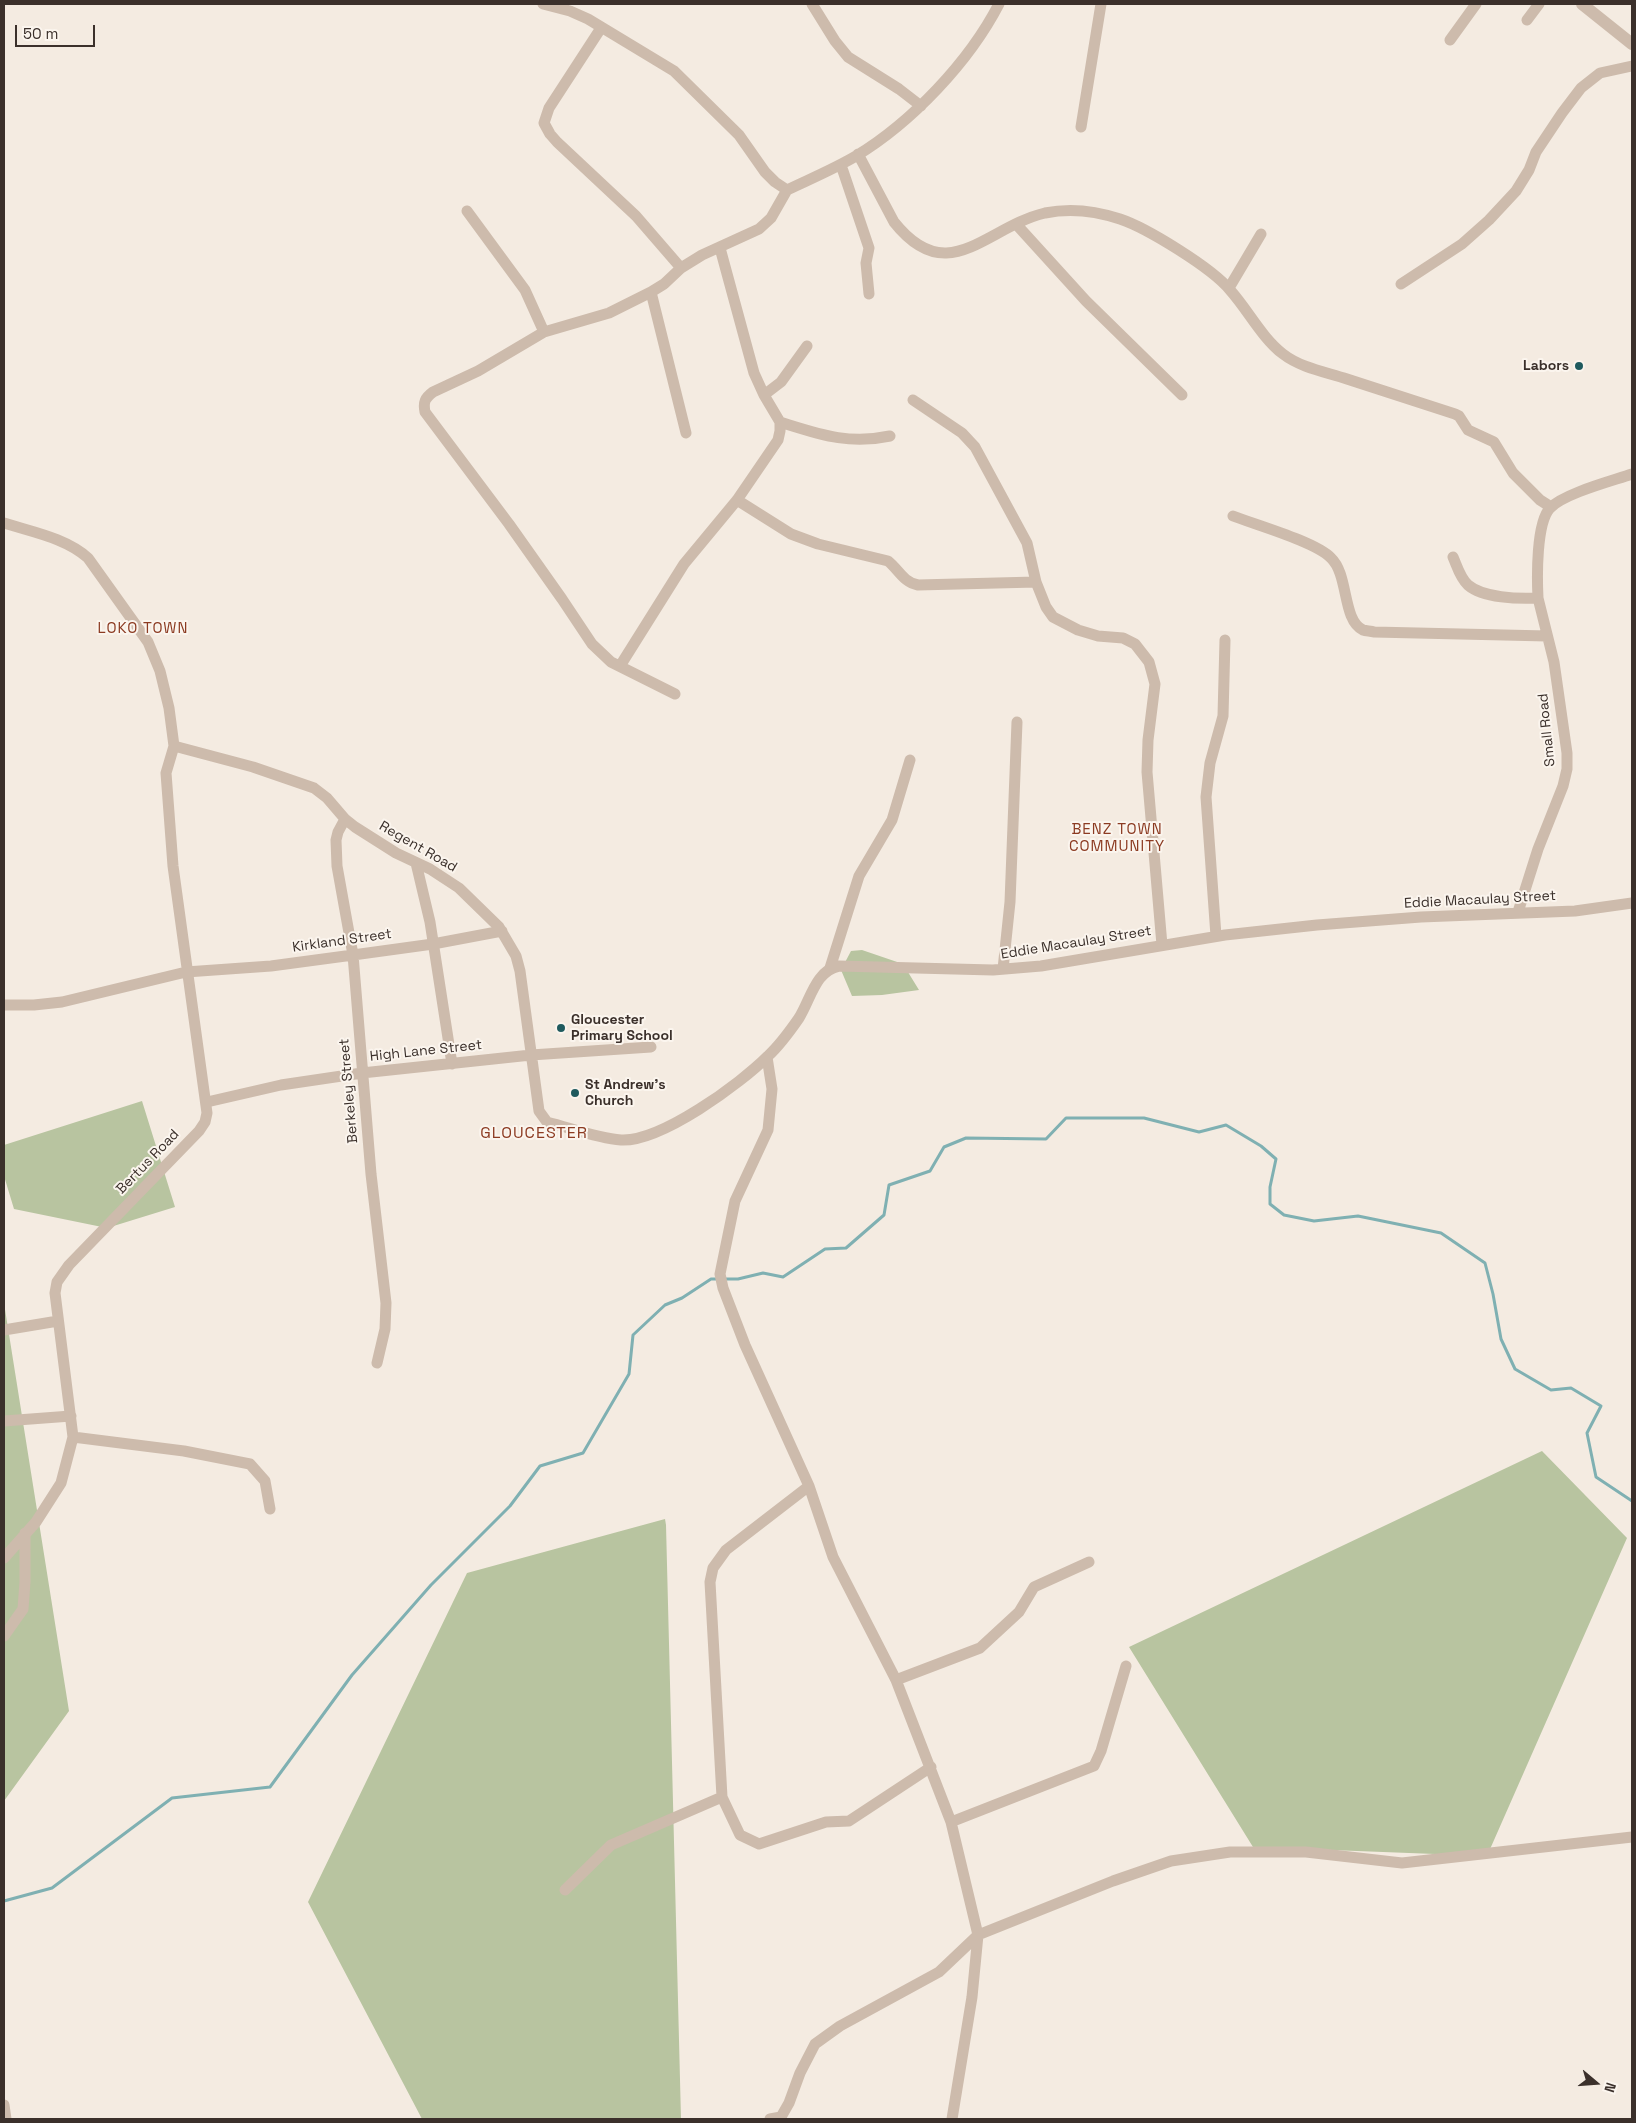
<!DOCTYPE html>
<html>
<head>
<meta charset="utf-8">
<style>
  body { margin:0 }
  #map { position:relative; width:1636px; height:2123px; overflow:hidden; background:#f4ebe1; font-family:"Space Grotesk",sans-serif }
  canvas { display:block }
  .frame { position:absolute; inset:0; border:5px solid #3b302b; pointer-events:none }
  .north { position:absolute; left:1571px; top:2058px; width:50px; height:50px; -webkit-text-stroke:4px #fbf5ee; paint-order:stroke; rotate:108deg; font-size:14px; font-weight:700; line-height:20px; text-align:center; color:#3b302b }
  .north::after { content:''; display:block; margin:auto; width:18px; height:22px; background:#3b302b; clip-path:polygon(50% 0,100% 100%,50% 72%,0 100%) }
  .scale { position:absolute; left:15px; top:25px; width:80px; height:22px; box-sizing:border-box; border:2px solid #3b302b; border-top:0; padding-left:6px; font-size:15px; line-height:18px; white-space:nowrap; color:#3b302b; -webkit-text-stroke:4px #fbf5ee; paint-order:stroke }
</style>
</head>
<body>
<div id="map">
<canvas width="1636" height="2123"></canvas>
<div class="frame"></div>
<div class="north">N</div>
<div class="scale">50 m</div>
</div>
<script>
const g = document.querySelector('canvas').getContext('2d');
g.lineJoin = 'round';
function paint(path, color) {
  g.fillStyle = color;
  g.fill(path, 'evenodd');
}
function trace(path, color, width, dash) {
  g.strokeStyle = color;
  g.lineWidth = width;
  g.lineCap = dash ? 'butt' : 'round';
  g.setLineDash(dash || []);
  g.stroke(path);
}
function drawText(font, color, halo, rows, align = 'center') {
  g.font = font + ' "Space Grotesk",sans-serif';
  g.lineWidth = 4;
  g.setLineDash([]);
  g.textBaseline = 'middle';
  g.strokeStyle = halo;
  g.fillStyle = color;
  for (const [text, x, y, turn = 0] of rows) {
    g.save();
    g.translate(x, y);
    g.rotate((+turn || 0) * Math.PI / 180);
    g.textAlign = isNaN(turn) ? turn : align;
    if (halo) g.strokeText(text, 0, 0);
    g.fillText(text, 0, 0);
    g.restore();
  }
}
const green = new Path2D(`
  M 862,950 L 903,964 L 919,990 L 882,995 L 852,996 L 841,970 L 851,951 Z
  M 142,1101 L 175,1207 L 107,1228 L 14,1209 L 4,1176 L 4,1145 Z
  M 4,1303 L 69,1711 L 4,1801 Z
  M 1542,1451 L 1627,1538 L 1487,1856 L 1253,1847 L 1129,1647 Z
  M 665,1519 L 666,1525 L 681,2119 L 422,2119 L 308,1902 L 467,1573 Z`);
const stream = new Path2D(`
  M 4,1901 L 52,1888 L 172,1798 L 270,1787 L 352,1675 L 431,1585 L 510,1506 L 540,1466 L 583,1453 L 629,1374 L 633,1335 L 665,1305 L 682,1298 L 711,1279 L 738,1279 L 763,1273 L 783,1277 L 825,1249 L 846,1248 L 884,1215 L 889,1185 L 930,1171 L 944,1147 L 966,1138 L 1046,1139 L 1066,1118 L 1144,1118 L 1199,1132 L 1226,1125 L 1261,1146 L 1276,1159 L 1270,1187 L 1270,1204 L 1284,1215 L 1314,1221 L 1358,1216 L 1441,1233 L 1485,1263 L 1493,1294 L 1501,1339 L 1515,1369 L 1551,1390 L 1571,1388 L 1601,1406 L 1587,1433 L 1596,1477 L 1632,1501`);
const minor = new Path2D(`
  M 543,4 L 570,11 L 588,19 L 674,71 L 739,135 L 765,172 L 775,182 L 787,190 C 810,179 834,169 856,156 C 912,122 969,62 999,4
  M 812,4 L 835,41 L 848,57 L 899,89 L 921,106
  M 1527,20 L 1539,4
  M 601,28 L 549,108 L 544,123 L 550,134 L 557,142 L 636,216 L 681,268
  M 1450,40 L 1476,4
  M 1081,127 L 1101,4
  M 858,154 L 894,222 C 948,290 986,227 1045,213 C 1069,208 1096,211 1120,219 C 1147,228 1212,268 1230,290 C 1248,310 1262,338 1283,354 C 1301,368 1326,372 1347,379 C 1383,391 1419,402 1455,414 L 1459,416 L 1468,430 L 1494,442 L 1513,473 L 1540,500 L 1551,507
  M 841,165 L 869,248 L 866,263 L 869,294
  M 467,211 L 525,290 L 544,332
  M 1016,224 L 1086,301 L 1182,395
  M 1401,284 L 1462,244 L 1489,220 L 1516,191 L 1529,170 L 1536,152 L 1562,113 L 1581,88 L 1600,73 L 1632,66
  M 1229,288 L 1261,234
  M 651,292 L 686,433
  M 764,395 L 781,382 L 807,346
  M 913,400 L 962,433 L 975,447 L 1027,543 L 1036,582 L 1046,607 L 1053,617 L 1078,630 L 1098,636 L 1123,638 L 1135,644 L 1149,662 L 1155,684 L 1148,740 L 1147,772 L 1162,945
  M 780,422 C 819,434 848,445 890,436
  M 737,500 L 791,534 L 818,544 L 888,561 C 899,570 903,582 918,585 L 1036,582
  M 1233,516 C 1256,525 1316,542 1331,558 C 1349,575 1342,620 1363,630 C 1366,631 1371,631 1374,632 L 1547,636
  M 4,523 C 32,532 66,538 88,558 L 148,642 L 160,671 L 169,708 L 174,746 L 166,773 L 173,866 L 207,1113 L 205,1122 L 199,1131 L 69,1265 L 57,1282 L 55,1293 L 73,1437 L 61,1483 L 36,1522 L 4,1558
  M 1453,557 C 1457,566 1460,578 1468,585 C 1483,598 1518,599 1538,598 L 1554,662 L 1567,753 L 1567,769 L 1563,786 L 1538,849 L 1518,912
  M 1538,598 C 1537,578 1536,523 1550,508 C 1565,493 1612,481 1632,474
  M 620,666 L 684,564 L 737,500 L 778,440 L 780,431 L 780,422 L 764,395 L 754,373 L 720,248
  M 675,694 L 611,662 L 592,644 L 562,599 L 509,524 L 425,412 C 423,402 425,398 433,392 L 478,371 L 544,332 L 609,313 L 651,292 L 664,284 L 681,268 L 702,255 L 759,229 L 771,218 L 787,190
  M 174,746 L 253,767 L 314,788 L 327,798 L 345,819 L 355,827 L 396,853 L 430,869 L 459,888 L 499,927 L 516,956 L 520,971 L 539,1111 L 547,1122 C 571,1128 596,1138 621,1140 C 661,1142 740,1084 768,1056 C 780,1045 790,1031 799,1018 C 811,999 815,971 839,966 L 993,970 L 1041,966 L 1225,935 L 1317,925 L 1421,917 L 1575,911 L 1632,903
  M 345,819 L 338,832 L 336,840 L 337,866 L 353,955 L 371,1174 L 386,1303 L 385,1329 L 377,1363
  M 416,863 L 430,922 L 452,1064
  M 1216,936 L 1206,797 L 1210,763 L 1223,716 L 1225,640
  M 830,968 L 859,876 L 892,820 L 910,760
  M 1003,969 L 1010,902 L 1017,722
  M 4,1005 L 34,1005 L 62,1002 L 186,972 L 271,966 L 353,955 L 433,944 L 502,931
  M 767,1057 L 772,1089 L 768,1130 L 735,1201 L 720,1274 L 723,1288 L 745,1345 L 809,1486 L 833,1557 L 896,1680 L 951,1822 L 978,1935 L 972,1997 L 952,2119
  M 207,1102 L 281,1085 L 362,1073 L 531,1055 L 651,1047
  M 4,1330 L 58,1321
  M 4,1421 L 71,1416
  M 73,1437 L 184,1451 L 250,1464 L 265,1481 L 270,1509
  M 809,1486 L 726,1550 L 713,1568 L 710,1582 L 722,1797 L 740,1835 L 759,1844 L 826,1822 L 849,1821 L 931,1767
  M 4,1636 L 23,1609 L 25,1582 L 25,1533
  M 896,1680 L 980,1648 L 1019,1612 L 1034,1587 L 1089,1562
  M 951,1822 L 1094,1766 L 1101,1751 L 1126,1666
  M 565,1890 L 611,1845 L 722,1797
  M 4,2105 L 6,2119
  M 770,2119 L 781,2117 L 789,2103 L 800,2073 L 815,2044 L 840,2026 L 939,1972 L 978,1935 L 1113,1881 L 1171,1861 L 1230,1852 L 1306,1852 L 1402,1863 L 1632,1837`);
const tertiary = new Path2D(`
  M 1582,4 L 1632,44`);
const markers = [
  [1579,366,5,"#1f5a5e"],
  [561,1028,5,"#1f5a5e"],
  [575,1093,5,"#1f5a5e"]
];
const poiNames = [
  ["Labors",1569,366,"right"],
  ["Gloucester",571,1020],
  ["Primary School",571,1036],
  ["St Andrew's",585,1085],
  ["Church",585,1101]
];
const streetNames = [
  ["Small Road",1547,730,-96],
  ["Regent Road",418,847,30],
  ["Eddie Macaulay Street",1480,900,-3],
  ["Kirkland Street",342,941,-8],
  ["Eddie Macaulay Street",1076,943,-9],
  ["High Lane Street",426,1051,-6],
  ["Berkeley Street",349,1091,-95],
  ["Bertus Road",148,1162,-46]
];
const neighbourhoodNames = [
  ["LOKO TOWN",143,629],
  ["BENZ TOWN",1117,830],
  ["COMMUNITY",1117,847]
];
const quarterNames = [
  ["GLOUCESTER",534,1134]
];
paint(green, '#b8c4a0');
trace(stream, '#7fb0b2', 3);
trace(minor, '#cdbbac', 11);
trace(tertiary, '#cdbbac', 12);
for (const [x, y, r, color] of markers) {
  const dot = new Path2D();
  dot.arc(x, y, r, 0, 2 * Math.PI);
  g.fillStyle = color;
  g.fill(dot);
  trace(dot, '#fbf5ee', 2);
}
drawText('bold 14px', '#3b302b', '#fbf5ee', poiNames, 'left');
drawText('14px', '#3b302b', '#fbf5ee', streetNames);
g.letterSpacing = '1px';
drawText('15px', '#8c3b22', '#fbf5ee', neighbourhoodNames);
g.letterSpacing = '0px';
g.letterSpacing = '1px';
drawText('16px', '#8c3b22', '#fbf5ee', quarterNames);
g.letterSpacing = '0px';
</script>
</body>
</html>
